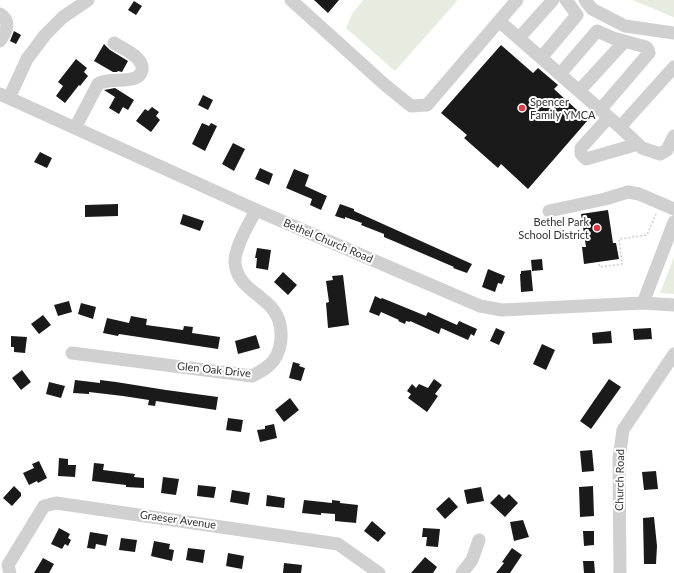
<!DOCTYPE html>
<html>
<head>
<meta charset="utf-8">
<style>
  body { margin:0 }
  canvas { display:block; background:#fff }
</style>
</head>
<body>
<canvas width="674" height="573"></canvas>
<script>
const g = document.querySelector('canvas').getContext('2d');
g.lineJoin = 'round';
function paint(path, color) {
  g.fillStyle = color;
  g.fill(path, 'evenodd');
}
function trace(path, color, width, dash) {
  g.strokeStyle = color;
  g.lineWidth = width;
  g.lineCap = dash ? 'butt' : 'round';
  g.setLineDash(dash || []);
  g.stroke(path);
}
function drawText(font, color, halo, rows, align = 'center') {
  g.font = font + ' Lato,sans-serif';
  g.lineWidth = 4;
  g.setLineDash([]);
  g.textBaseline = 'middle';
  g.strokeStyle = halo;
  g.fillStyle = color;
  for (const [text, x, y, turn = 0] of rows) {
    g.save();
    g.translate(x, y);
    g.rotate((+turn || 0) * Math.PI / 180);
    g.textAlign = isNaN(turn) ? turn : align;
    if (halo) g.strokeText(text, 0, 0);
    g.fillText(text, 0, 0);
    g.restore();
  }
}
const green = new Path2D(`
  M 363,0 L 458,0 L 395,71 L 346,28 L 352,14 Z
  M 633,0 L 674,0 L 674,17 L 673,17 Z
  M 674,257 L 674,294 L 660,293 Z`);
const building = new Path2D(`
  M 314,0 L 339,0 L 328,13 Z
  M 134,1 L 142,6 L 136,15 L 128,10 Z
  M 14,31 L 21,35 L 16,44 L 10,41 Z
  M 104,44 L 110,50 L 128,61 L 122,72 L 118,71 L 117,72 L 113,72 L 94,61 Z
  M 501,45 L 533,73 L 538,68 L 558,85 L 554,89 L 588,120 L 528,189 L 501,164 L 498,168 L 464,138 L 467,135 L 441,113 Z
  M 76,59 L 87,68 L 84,72 L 88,76 L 80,86 L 79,85 L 65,103 L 56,96 L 63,86 L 58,82 Z
  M 115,88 L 134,100 L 128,110 L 123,107 L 119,114 L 109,108 L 115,97 L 104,90 Z
  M 203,95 L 213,100 L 208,110 L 198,105 Z
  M 152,107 L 159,112 L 156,116 L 160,120 L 151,132 L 136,121 L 145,109 L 148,111 Z
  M 202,123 L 209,126 L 211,123 L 217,126 L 205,151 L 192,144 Z
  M 233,143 L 245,149 L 234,171 L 222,164 Z
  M 40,152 L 52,158 L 47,168 L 34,162 Z
  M 260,168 L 273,174 L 269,185 L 255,179 Z
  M 294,169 L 309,175 L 305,186 L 327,196 L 321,210 L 310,205 L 312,199 L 286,188 Z
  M 118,204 L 118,216 L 85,217 L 85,205 Z
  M 340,204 L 354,209 L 354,211 L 472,264 L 467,273 L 453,268 L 454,267 L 384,237 L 384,234 L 361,225 L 362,223 L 345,217 L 345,219 L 335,216 Z
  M 608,210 L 613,243 L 616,243 L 619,259 L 584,264 L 582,247 L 586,247 L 581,214 Z
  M 183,214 L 204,221 L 200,231 L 180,224 Z
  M 257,248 L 271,250 L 268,270 L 256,268 L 257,258 L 255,258 Z
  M 542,259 L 543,270 L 532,271 L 531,260 Z
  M 488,269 L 505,276 L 502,284 L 498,283 L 495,292 L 482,287 Z
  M 531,270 L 533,291 L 521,292 L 520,274 L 521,274 L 521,271 Z
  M 283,272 L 297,285 L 288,295 L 274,282 Z
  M 343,275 L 349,325 L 328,328 L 326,303 L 329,302 L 326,281 L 333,280 L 332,276 Z
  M 375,296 L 381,299 L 382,298 L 426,316 L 428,312 L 457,325 L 459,321 L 477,329 L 474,336 L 471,334 L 468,340 L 441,328 L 439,334 L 410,321 L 410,322 L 406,321 L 405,324 L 398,321 L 399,320 L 381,312 L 379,316 L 369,312 Z
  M 69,301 L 72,312 L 58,316 L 54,305 Z
  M 81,303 L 96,307 L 93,319 L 78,314 Z
  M 43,315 L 51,325 L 39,334 L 31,324 Z
  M 131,316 L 147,319 L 146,325 L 183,330 L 184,326 L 193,327 L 192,333 L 220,337 L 218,349 L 119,334 L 118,336 L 103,333 L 107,318 L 129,323 Z
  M 496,328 L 505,332 L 499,345 L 490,341 Z
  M 651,328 L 652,339 L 634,340 L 633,329 Z
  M 611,331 L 612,343 L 593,344 L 592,333 Z
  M 256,335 L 260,348 L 238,354 L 235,341 Z
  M 11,336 L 27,337 L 25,353 L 14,352 L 14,347 L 11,347 Z
  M 542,344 L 555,350 L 546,370 L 533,364 Z
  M 293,362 L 300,364 L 299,366 L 305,368 L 301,381 L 289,378 Z
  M 22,370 L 31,382 L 21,390 L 12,378 Z
  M 434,379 L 442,385 L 435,394 L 438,396 L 427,412 L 408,398 L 411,394 L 407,391 L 412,384 L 416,388 L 419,384 L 428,388 Z
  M 609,379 L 621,387 L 591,429 L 580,421 Z
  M 75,380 L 100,383 L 100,380 L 116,382 L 166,390 L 218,397 L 216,410 L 156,401 L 155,406 L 148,405 L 149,400 L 123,396 L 89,392 L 89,394 L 73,393 Z
  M 49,382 L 65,386 L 61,398 L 46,394 Z
  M 290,398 L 299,410 L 284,422 L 275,410 Z
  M 228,418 L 243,420 L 241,432 L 226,430 Z
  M 274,424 L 277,438 L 260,442 L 257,430 L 265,429 L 265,426 Z
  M 592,450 L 594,471 L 582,472 L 580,451 Z
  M 59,458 L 68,459 L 68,465 L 76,465 L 75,477 L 58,476 Z
  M 39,461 L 47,478 L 38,483 L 37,481 L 29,485 L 23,473 L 34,468 L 32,464 Z
  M 94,463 L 104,464 L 103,470 L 135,474 L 134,477 L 144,478 L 144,488 L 126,487 L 126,485 L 92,481 Z
  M 656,471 L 658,489 L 644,490 L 642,472 Z
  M 163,477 L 179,479 L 176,495 L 161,493 Z
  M 198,485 L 216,487 L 214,498 L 197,496 Z
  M 14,486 L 21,493 L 21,496 L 12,506 L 3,498 Z
  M 593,486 L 594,516 L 580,517 L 579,487 Z
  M 481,487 L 484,501 L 467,504 L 464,490 Z
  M 232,490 L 250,493 L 248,505 L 230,502 Z
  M 499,494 L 504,499 L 509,494 L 518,503 L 505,517 L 490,503 Z
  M 267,495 L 285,498 L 284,508 L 266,506 Z
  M 449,497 L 458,507 L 445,519 L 436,509 Z
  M 304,500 L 332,503 L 332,500 L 340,501 L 340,503 L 358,505 L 356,523 L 335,521 L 335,514 L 321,513 L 321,515 L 302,513 Z
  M 654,517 L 657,546 L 656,564 L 644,564 L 643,518 Z
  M 523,520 L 529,537 L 514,541 L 510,522 Z
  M 372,521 L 386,533 L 378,542 L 364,531 Z
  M 59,528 L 70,534 L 68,538 L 71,540 L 68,546 L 65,544 L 62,549 L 51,544 Z
  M 423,528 L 440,529 L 438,547 L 426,546 L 427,537 L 422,537 Z
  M 583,531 L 594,531 L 594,545 L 584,546 Z
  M 90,532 L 108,535 L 106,546 L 96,544 L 95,549 L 87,548 Z
  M 121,538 L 137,540 L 135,552 L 119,550 Z
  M 154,541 L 170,544 L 169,549 L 174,550 L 172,561 L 151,556 Z
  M 188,548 L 205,550 L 203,563 L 186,560 Z
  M 512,548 L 522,555 L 510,573 L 496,573 L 504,563 L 502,562 Z
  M 228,553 L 244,556 L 242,569 L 226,566 Z
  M 425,557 L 437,567 L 433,573 L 411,573 Z
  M 43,558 L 54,564 L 49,573 L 34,573 Z
  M 583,561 L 594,561 L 595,573 L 584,573 Z
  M 284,563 L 302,565 L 301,573 L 283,573 Z`);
const path = new Path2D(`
  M 599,264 L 600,267 L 622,264 L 619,239 L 647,235 L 656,214`);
const minor = new Path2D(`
  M 291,0 L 384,84 L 411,106 L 427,105 L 517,0
  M 585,0 L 592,9 L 625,26 L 674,33
  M 0,14 C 12,22 6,32 0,41
  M 499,21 L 620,127 L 674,67
  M 519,38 L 553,0
  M 541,58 L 577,15 L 566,0
  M 560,74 L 597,31 L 613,38 L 646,47 L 648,49 L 649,53 L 600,110
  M 579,91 L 624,42
  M 0,94 L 256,210 L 480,306 L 502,310 L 643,303 L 674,305
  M 9,98 L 27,59 L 45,35 L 63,17 L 88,0
  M 609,117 L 581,148 L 581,154 L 586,159 L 638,144
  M 620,127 L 642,148 L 660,154 L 667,150 L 674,136
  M 75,128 L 98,84 C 110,76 139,86 142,70 C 144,57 123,49 114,43
  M 549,211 L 605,199 L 628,192 L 639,194 L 674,209
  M 643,303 L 674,222
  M 72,353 L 252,376 C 260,372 268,368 274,360 C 284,345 284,321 271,307 C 257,292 237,285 235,263 C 234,248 249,224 256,210
  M 10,573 L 8,565 L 44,506 L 56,503 L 338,544 L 379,573
  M 462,573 L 472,560 L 479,540
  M 620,573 L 619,458 L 623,430 L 674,354`);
const markers = [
  [522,108,4,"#e63946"],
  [597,228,4,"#e63946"]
];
const poiNames = [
  ["Spencer",530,102],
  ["Family YMCA",530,115],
  ["Bethel Park",589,222,"right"],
  ["School District",589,235,"right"]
];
const streetNames = [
  ["Bethel Church Road",328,241,23],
  ["Glen Oak Drive",214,370,6],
  ["Church Road",620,480,-89],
  ["Graeser Avenue",178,520,8]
];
paint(green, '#e6ecdf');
paint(building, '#1a1a1a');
trace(path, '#cdcdcd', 1.5, [2, 2]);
trace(minor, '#d0d0d0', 13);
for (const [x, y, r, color] of markers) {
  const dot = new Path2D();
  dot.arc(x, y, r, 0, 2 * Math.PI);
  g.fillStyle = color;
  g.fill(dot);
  trace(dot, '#fff', 1.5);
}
drawText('11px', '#333', '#fff', poiNames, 'left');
drawText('11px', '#333', '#fff', streetNames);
</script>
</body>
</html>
